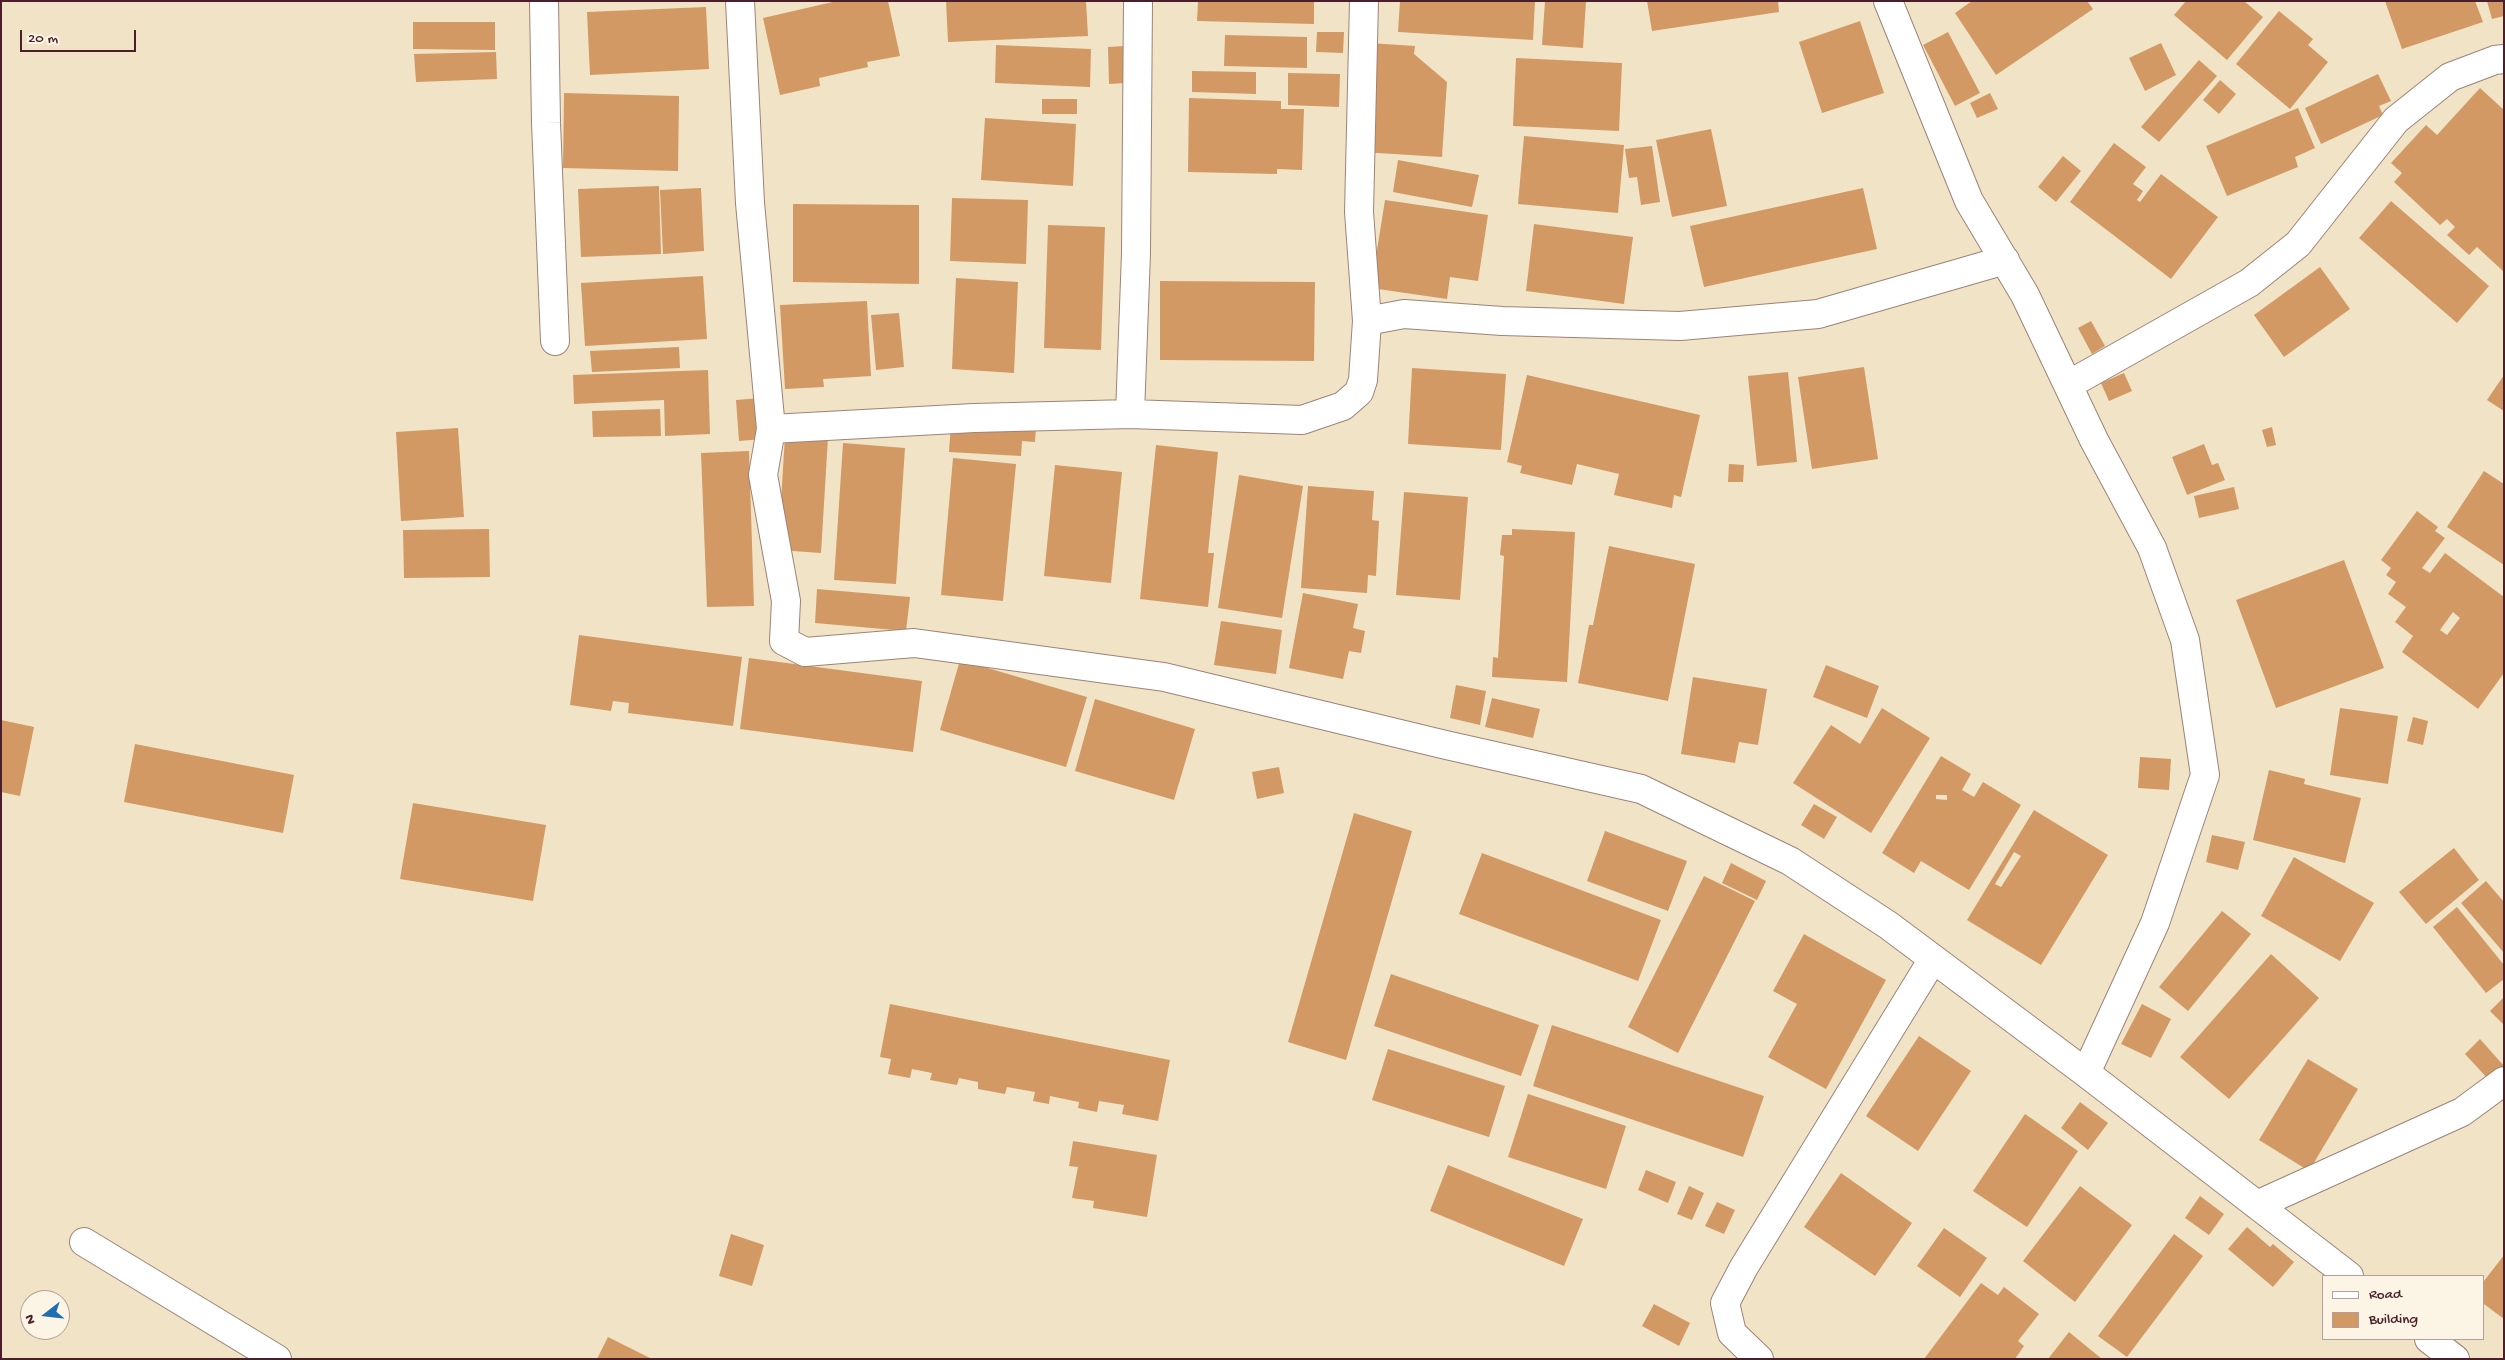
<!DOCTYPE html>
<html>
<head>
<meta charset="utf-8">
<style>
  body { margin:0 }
  #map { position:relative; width:2505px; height:1360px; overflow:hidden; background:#f1e4c6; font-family:"Gochi Hand",sans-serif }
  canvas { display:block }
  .frame { position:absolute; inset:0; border:2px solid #4a1f2b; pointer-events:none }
  .legend { position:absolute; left:2322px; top:1275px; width:162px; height:65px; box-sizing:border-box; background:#fcf5e5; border:1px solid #b59f9b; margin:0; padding:6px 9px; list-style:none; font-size:15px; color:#4a1f2b }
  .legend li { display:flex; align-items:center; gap:10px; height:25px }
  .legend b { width:25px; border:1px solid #b59f9b }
  .north { position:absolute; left:20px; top:1290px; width:50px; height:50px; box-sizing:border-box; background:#fcf5e5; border:1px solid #b59f9b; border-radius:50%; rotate:254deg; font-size:14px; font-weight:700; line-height:20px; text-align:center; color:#4a1f2b }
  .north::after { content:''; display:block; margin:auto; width:18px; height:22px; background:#1f6fb2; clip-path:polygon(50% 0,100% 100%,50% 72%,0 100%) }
  .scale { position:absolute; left:20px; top:30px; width:116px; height:22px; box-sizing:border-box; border:2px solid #4a1f2b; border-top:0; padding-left:6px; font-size:15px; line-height:18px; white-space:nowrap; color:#4a1f2b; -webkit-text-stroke:4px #fcf5e5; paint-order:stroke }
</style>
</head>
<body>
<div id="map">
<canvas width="2505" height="1360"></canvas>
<div class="frame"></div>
<ul class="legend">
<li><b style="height:6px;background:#fff"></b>Road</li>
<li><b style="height:14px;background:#d29964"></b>Building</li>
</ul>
<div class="north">N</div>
<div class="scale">20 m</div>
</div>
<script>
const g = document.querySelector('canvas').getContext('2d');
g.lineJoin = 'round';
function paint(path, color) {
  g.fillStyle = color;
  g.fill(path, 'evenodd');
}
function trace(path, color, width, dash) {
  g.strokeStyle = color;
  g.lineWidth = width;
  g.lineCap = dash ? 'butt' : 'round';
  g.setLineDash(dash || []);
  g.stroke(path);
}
const building = new Path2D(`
  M 837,1 L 888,1 L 900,56 L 867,62 L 868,67 L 819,78 L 820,86 L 780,95 L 763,18 Z
  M 946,1 L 1086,1 L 1088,36 L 948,42 Z
  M 1198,1 L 1314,1 L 1314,24 L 1197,21 Z
  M 1400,1 L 1535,1 L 1533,40 L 1398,32 Z
  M 1545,1 L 1586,1 L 1583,48 L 1542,45 Z
  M 1647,1 L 1778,1 L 1779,12 L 1652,31 Z
  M 1972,1 L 2087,1 L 2093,9 L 1996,75 L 1955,13 Z
  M 2186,1 L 2244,1 L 2263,17 L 2227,60 L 2174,15 Z
  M 2385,1 L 2475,1 L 2483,22 L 2402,49 Z
  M 2487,1 L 2504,1 L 2504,16 L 2492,19 Z
  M 706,7 L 709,69 L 590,75 L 587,12 Z
  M 2279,11 L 2313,39 L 2308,45 L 2328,62 L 2290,109 L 2236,64 Z
  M 1860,21 L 1884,93 L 1822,113 L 1799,42 Z
  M 413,22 L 495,22 L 495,50 L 413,49 Z
  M 1317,32 L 1344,32 L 1343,53 L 1316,52 Z
  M 1948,32 L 1980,93 L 1955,106 L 1923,45 Z
  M 1225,35 L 1307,37 L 1307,68 L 1224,66 Z
  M 1369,43 L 1415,46 L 1414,54 L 1447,82 L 1442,157 L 1362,152 Z
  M 2161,43 L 2176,75 L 2145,91 L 2129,58 Z
  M 996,45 L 1091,49 L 1090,87 L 995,83 Z
  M 1124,46 L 1125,83 L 1109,84 L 1108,47 Z
  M 496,52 L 497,79 L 416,82 L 414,54 Z
  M 1516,58 L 1622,63 L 1619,131 L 1513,126 Z
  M 2199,60 L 2217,76 L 2159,142 L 2141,127 Z
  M 1192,71 L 1256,72 L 1256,94 L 1192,92 Z
  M 1288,73 L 1340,74 L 1339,107 L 1288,105 Z
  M 2378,74 L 2391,101 L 2379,106 L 2383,115 L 2321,144 L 2305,108 Z
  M 2220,80 L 2236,94 L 2219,114 L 2203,100 Z
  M 2480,88 L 2504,110 L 2503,271 L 2477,247 L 2469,255 L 2447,235 L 2455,227 L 2447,219 L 2440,225 L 2394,182 L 2402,173 L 2391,163 L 2426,125 L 2437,135 Z
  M 564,93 L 679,96 L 678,171 L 563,168 Z
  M 1990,93 L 1998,109 L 1977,118 L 1970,103 Z
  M 1189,98 L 1281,101 L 1281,109 L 1304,109 L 1302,170 L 1277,169 L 1277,174 L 1188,172 Z
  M 1042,99 L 1077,99 L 1077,114 L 1042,114 Z
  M 2298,108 L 2315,148 L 2295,157 L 2298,167 L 2227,196 L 2206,146 Z
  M 985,118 L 1076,124 L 1073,186 L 981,180 Z
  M 1711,129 L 1727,206 L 1672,217 L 1656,140 Z
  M 1524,136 L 1624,145 L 1618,213 L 1518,204 Z
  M 2114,143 L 2146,167 L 2133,184 L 2143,191 L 2137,200 L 2140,202 L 2161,174 L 2218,217 L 2171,279 L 2070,202 Z
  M 1652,146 L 1660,202 L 1641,205 L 1637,177 L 1629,178 L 1625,149 Z
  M 2063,156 L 2081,171 L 2056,202 L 2038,187 Z
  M 1398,160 L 1479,175 L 1472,207 L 1393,192 Z
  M 659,186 L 661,254 L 581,257 L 578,189 Z
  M 701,188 L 704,251 L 663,254 L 660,190 Z
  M 1863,188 L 1877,249 L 1704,287 L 1690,226 Z
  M 952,198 L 1028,200 L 1026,264 L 950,261 Z
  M 1385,200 L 1488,215 L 1478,281 L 1450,277 L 1447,299 L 1371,288 Z
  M 2391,201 L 2489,286 L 2457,323 L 2359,238 Z
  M 793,204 L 919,205 L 919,284 L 793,282 Z
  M 1534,224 L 1633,237 L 1624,304 L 1526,291 Z
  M 1048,225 L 1105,227 L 1101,350 L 1044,348 Z
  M 2320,267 L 2350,309 L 2284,357 L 2254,315 Z
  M 703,276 L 707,339 L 585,346 L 581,283 Z
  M 956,278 L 1018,282 L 1014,373 L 952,369 Z
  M 1160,281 L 1315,282 L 1314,361 L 1160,360 Z
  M 867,301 L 871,376 L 823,379 L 824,387 L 785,389 L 780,305 Z
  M 899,313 L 904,367 L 876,370 L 871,315 Z
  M 2091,321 L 2105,346 L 2092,354 L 2078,328 Z
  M 679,347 L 680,368 L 592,372 L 590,351 Z
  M 1864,367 L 1878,459 L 1812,469 L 1798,377 Z
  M 1412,368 L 1506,374 L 1501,450 L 1408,444 Z
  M 708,370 L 710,434 L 665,436 L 664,400 L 574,404 L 573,375 Z
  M 1788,372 L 1797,462 L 1757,466 L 1748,376 Z
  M 2124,373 L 2132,391 L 2109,401 L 2101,383 Z
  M 1527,375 L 1700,415 L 1681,497 L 1674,495 L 1672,508 L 1614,495 L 1619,474 L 1577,464 L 1572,485 L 1520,473 L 1522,466 L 1507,462 Z
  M 2504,375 L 2504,411 L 2487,400 Z
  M 760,398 L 763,439 L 739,441 L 736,400 Z
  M 660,409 L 661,436 L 593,437 L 592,411 Z
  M 951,423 L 1036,426 L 1035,442 L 1022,441 L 1021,456 L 949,452 Z
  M 2272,427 L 2276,445 L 2267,447 L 2262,430 Z
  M 458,428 L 464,517 L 401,521 L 396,432 Z
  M 785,436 L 828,438 L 821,553 L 778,550 Z
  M 843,443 L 905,448 L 896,584 L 834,580 Z
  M 2204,444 L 2212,465 L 2218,463 L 2225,480 L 2187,495 L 2172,457 Z
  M 1156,445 L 1218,452 L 1208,553 L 1214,553 L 1208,607 L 1140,599 Z
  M 749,451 L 754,606 L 707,607 L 701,453 Z
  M 953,458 L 1016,464 L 1003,601 L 941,595 Z
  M 1729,464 L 1744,465 L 1743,482 L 1728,482 Z
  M 1055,465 L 1122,472 L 1111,583 L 1044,576 Z
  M 2484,471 L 2504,484 L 2504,565 L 2447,527 Z
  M 1239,475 L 1303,486 L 1282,618 L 1218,608 Z
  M 1308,486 L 1374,491 L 1372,520 L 1379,521 L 1376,576 L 1368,575 L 1367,593 L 1301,588 Z
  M 2234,487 L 2239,509 L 2199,518 L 2194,496 Z
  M 1404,492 L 1468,497 L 1460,600 L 1396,595 Z
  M 2417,511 L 2438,527 L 2435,531 L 2445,538 L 2422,568 L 2430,573 L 2445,553 L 2504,597 L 2504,673 L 2478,709 L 2402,652 L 2413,636 L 2395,622 L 2406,607 L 2388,594 L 2396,582 L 2386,575 L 2391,568 L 2381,560 ZM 2453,612 L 2460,618 L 2447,635 L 2440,630 Z
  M 489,529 L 490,577 L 404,578 L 403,530 Z
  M 1512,529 L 1575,532 L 1567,682 L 1492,677 L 1493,657 L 1498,658 L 1504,556 L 1500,555 L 1502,535 L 1512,535 Z
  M 1609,546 L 1695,564 L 1668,701 L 1578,683 L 1589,625 L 1593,625 Z
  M 2344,560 L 2384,668 L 2276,708 L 2236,600 Z
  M 817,589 L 910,597 L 906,631 L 815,623 Z
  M 1303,593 L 1358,604 L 1353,628 L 1365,631 L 1361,653 L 1349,651 L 1343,679 L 1289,668 Z
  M 1221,621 L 1282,630 L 1276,674 L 1214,665 Z
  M 579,635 L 742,657 L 733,726 L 628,713 L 629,703 L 613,701 L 611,711 L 570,705 Z
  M 749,658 L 922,681 L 913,752 L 740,729 Z
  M 960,660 L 1087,697 L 1066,767 L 940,730 Z
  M 1826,665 L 1879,686 L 1867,718 L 1813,697 Z
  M 1693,677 L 1767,689 L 1758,745 L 1739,742 L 1735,763 L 1681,754 Z
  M 1456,685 L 1486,691 L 1480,725 L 1450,718 Z
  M 1492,698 L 1540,709 L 1533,738 L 1485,727 Z
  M 1095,699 L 1195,729 L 1174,800 L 1075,771 Z
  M 1882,708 L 1930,738 L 1871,833 L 1793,783 L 1831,725 L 1860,744 Z
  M 2340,708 L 2398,716 L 2388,784 L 2330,775 Z
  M 2413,717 L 2428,721 L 2423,745 L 2407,741 Z
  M 1,720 L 34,727 L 20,796 L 1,792 Z
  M 135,744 L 294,775 L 283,833 L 124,802 Z
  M 1941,756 L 1971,774 L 1962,790 L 1974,797 L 1983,782 L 2021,805 L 1969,890 L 1921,861 L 1914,873 L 1882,853 ZM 1936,795 L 1947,795 L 1947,800 L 1936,799 Z
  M 2140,757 L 2171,759 L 2169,790 L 2138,788 Z
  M 1279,767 L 1284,793 L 1257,799 L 1252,772 Z
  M 2269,770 L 2305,779 L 2304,784 L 2361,798 L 2345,863 L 2253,840 Z
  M 413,803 L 546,825 L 533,901 L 400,879 Z
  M 1814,804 L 1837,817 L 1824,839 L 1801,825 Z
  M 2034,810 L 2108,855 L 2041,965 L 1967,920 ZM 2014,852 L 2021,856 L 2001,887 L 1995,884 Z
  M 1354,813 L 1412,831 L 1346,1060 L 1288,1042 Z
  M 1605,831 L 1687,861 L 1668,911 L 1587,881 Z
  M 2212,835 L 2245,842 L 2238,870 L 2206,862 Z
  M 2454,848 L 2479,880 L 2426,924 L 2399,892 Z
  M 1482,853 L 1661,920 L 1638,981 L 1459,914 Z
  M 2294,857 L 2374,903 L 2340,961 L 2261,916 Z
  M 1731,863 L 1766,881 L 1757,900 L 1722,883 Z
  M 1704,876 L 1755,901 L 1678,1053 L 1628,1027 Z
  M 2486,881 L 2504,902 L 2504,953 L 2461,903 Z
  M 2457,907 L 2504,965 L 2504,979 L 2486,993 L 2433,927 Z
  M 2222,911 L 2251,934 L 2188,1011 L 2159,987 Z
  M 1804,934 L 1886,980 L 1826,1089 L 1768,1057 L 1797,1004 L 1773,991 Z
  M 2271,954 L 2319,998 L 2229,1099 L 2180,1057 Z
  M 1391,974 L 1539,1025 L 1521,1076 L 1374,1026 Z
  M 2504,997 L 2504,1025 L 2490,1011 Z
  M 890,1004 L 1170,1060 L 1158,1121 L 1122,1114 L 1124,1105 L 1099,1101 L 1097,1112 L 1078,1108 L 1079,1102 L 1050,1096 L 1049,1104 L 1033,1101 L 1035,1092 L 1007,1087 L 1005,1094 L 978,1089 L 978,1082 L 959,1078 L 957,1085 L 930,1080 L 932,1073 L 912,1069 L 910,1078 L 888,1074 L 891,1059 L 880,1057 Z
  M 2142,1004 L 2171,1019 L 2151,1058 L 2121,1044 Z
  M 1552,1025 L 1764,1096 L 1743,1157 L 1533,1086 Z
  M 1919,1036 L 1971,1071 L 1918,1151 L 1866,1116 Z
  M 2480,1039 L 2504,1066 L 2489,1080 L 2465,1054 Z
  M 1388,1049 L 1505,1086 L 1489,1137 L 1372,1100 Z
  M 2308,1059 L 2358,1089 L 2309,1171 L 2259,1140 Z
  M 1528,1094 L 1626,1126 L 1606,1189 L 1508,1157 Z
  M 2080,1102 L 2108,1123 L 2088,1150 L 2061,1128 Z
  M 2025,1114 L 2078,1151 L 2027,1227 L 1973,1191 Z
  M 1073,1141 L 1157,1155 L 1147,1217 L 1093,1208 L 1094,1201 L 1072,1198 L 1078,1167 L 1069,1166 Z
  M 1448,1165 L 1583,1219 L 1564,1266 L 1430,1211 Z
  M 1646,1170 L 1676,1182 L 1668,1203 L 1638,1190 Z
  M 1841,1173 L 1912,1223 L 1875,1276 L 1804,1227 Z
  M 1689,1186 L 1704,1193 L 1692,1220 L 1677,1214 Z
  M 2080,1186 L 2132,1225 L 2075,1302 L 2023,1261 Z
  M 2200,1196 L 2224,1214 L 2209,1235 L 2185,1218 Z
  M 1717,1202 L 1735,1210 L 1724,1234 L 1705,1226 Z
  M 2247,1227 L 2270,1247 L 2273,1244 L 2294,1262 L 2273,1287 L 2228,1249 Z
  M 1944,1228 L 1987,1258 L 1960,1297 L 1917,1266 Z
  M 731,1234 L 764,1245 L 752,1286 L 719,1276 Z
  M 2174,1234 L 2203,1256 L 2127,1357 L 2098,1336 Z
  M 2504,1255 L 2504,1319 L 2484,1304 L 2484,1281 Z
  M 1981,1283 L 1998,1295 L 2004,1287 L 2039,1314 L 2018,1341 L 2024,1346 L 2015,1359 L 1924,1359 Z
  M 1654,1304 L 1690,1323 L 1679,1346 L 1642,1326 Z
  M 2069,1332 L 2102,1359 L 2048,1359 Z
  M 608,1337 L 652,1359 L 597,1359 Z`);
const minor = new Path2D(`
  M 544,1 L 546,123 L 555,341
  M 740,1 L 750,203 L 771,429 L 763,475 L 786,601 L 784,641 L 805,652 L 914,643 L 1164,677 L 1446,745 L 1641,789 L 1790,861 L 1888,925 L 2086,1073 L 2349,1276
  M 1888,1 L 1969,201 L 2025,295 L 2094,440 L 2152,548 L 2185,640 L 2205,775 L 2155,923 L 2086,1073
  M 1367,321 L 1404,314 L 1502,321 L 1680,326 L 1818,314 L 2005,260
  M 2068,385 L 2249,283 L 2298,244 L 2396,120 L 2450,77 L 2495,60 L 2504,59
  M 1130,414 L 1136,253 L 1138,1
  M 771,429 L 974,418 L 1130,414 L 1302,420 L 1343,406 L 1359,392 L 1363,380 L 1367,321 L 1359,212 L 1364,1
  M 2257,1205 L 2462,1112 L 2504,1081
  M 84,1242 L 277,1359
  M 2429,1339 L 2455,1359
  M 1759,1359 L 1732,1333 L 1725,1303 L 1744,1267 L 1933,959`);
paint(building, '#d29964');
trace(minor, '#9e8278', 30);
trace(minor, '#fff', 28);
</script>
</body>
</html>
